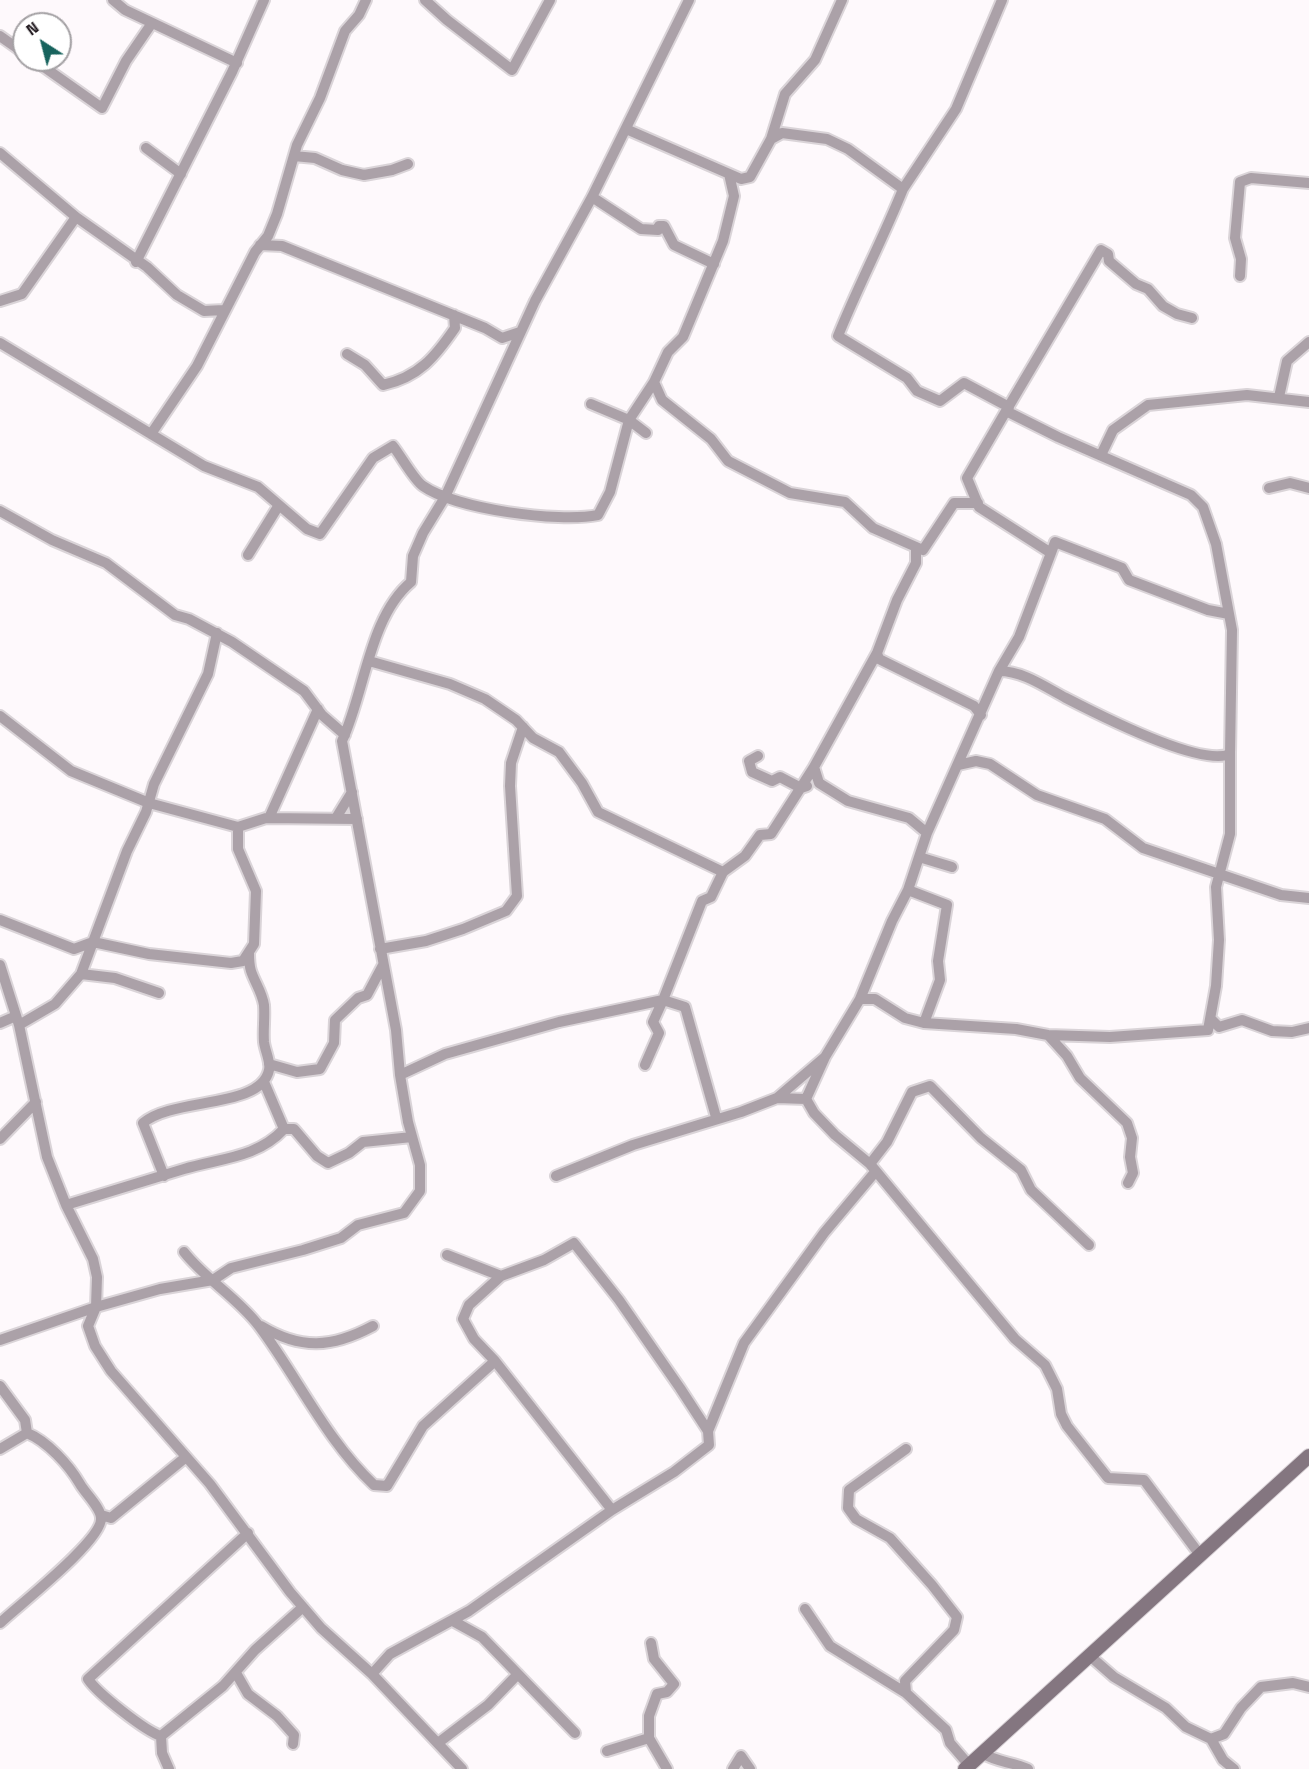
<!DOCTYPE html>
<html>
<head>
<meta charset="utf-8">
<style>
  body { margin:0 }
  #map { position:relative; width:1309px; height:1769px; overflow:hidden; background:#fef9fc; font-family:"Space Grotesk",sans-serif }
  canvas { display:block }
  .north { position:absolute; left:12px; top:12px; width:60px; height:60px; box-sizing:border-box; background:#fff; border:2px solid #a3a0a3; border-radius:50%; rotate:324deg; font-size:16px; font-weight:700; line-height:24px; text-align:center; color:#1a1218 }
  .north::after { content:''; display:block; margin:auto; width:21px; height:27px; background:#17635d; clip-path:polygon(50% 0,100% 100%,50% 72%,0 100%) }
</style>
</head>
<body>
<div id="map">
<canvas width="1309" height="1769"></canvas>
<div class="north">N</div>
</div>
<script>
const g = document.querySelector('canvas').getContext('2d');
g.lineJoin = 'round';
function trace(path, color, width, dash) {
  g.strokeStyle = color;
  g.lineWidth = width;
  g.lineCap = dash ? 'butt' : 'round';
  g.setLineDash(dash || []);
  g.stroke(path);
}
const street = new Path2D(`
  M 113,0 L 125,10 L 237,63
  M 425,0 L 447,20 L 512,70 L 550,0
  M 0,36 L 24,53
  M 34,60 L 102,108 L 126,61 L 152,23
  M 626,129 L 741,179 L 750,177 L 771,139 L 782,133 L 827,139 L 848,149 L 903,189 C 883,239 858,286 838,336 L 907,378 L 917,391 L 940,401 L 964,383 L 1009,407
  M 771,139 L 785,94 L 815,60 L 842,0
  M 146,148 L 181,174
  M 0,153 L 76,217 L 147,267 L 177,295 L 204,311 L 224,310
  M 294,156 L 315,158 L 342,170 L 364,175 L 392,170 L 408,164
  M 729,174 L 734,196 L 723,241 L 683,337 L 668,352 L 654,382 L 662,400 L 711,439 L 728,461 L 790,493 L 845,502 L 873,528 L 923,550 L 954,503 L 978,503
  M 903,189 L 956,109 L 1002,0
  M 592,197 L 641,229 L 658,230 L 659,226 L 664,226 L 674,245 L 714,264
  M 260,245 L 282,246 L 485,328 L 502,338 L 520,332
  M 136,262 L 232,72 L 264,0
  M 1240,276 L 1241,259 L 1235,238 L 1240,182 L 1251,178 L 1309,183
  M 0,301 L 22,294 L 76,217
  M 0,343 L 204,466 L 258,487 L 307,529 L 320,534 L 373,458 L 393,446 C 401,456 414,480 423,486 C 456,509 558,523 598,515 L 610,492 L 629,420 L 654,382
  M 347,354 L 365,365 L 383,385 C 419,377 435,357 455,328 L 454,315
  M 1279,397 L 1287,361 L 1309,342
  M 591,404 L 629,420 L 646,433
  M 151,434 L 197,366 L 255,252 L 268,236 L 277,214 L 297,145 L 320,98 L 345,31 L 359,15 L 366,0
  M 1101,455 L 1113,430 L 1148,405 L 1247,395 L 1309,402
  M 1269,488 L 1290,483 L 1309,488
  M 0,511 L 52,540 L 106,563 L 175,615 L 189,619 L 232,642 L 304,691 L 322,715 L 345,735
  M 916,547 L 916,563 L 897,600 L 877,653 L 879,659 L 974,706 L 981,715
  M 1051,553 L 1055,542 L 1122,568 L 1129,580 L 1208,610 L 1229,614
  M 248,555 L 279,505
  M 877,653 L 814,767 L 819,783 L 848,801 L 909,818 L 927,833
  M 369,661 L 450,684 L 485,699 L 516,720 L 533,738 L 559,752 L 582,783 L 598,812 L 723,872
  M 999,671 C 1023,671 1045,687 1066,698 C 1097,714 1200,767 1230,754 L 1232,630 L 1216,544 L 1203,507 L 1191,495 L 1058,437 L 1006,411 L 1101,250 L 1108,254 L 1109,261 L 1136,284 L 1148,289 L 1163,306 L 1177,314 L 1192,318
  M 0,716 L 71,771 L 149,803 L 238,827 L 266,818 L 357,819
  M 758,756 L 749,761 L 752,772 L 772,781 L 780,777 L 801,788 L 807,786
  M 958,765 L 976,761 L 990,764 L 1037,795 L 1105,819 L 1143,848 L 1281,895 L 1309,898
  M 269,818 L 318,709
  M 336,818 L 352,792
  M 952,867 L 919,857 L 927,833 L 999,671 L 1019,637 L 1051,553 L 979,507 L 967,478 L 1006,411
  M 908,890 L 947,905 L 938,961 L 940,980 L 924,1023
  M 0,920 L 74,949 L 93,942 L 149,954 L 231,963 L 243,961 L 254,944 L 256,891 L 238,849 L 238,827
  M 380,949 L 426,941 L 463,929 L 506,911 L 517,896 L 510,786 L 511,763 L 523,727
  M 0,965 L 19,1025 L 47,1157 L 66,1205 L 93,1259 L 97,1277 L 96,1307 L 88,1326 L 95,1346 L 111,1371 L 210,1484 L 290,1592 L 321,1628 L 372,1674 L 462,1769
  M 81,974 L 115,978 L 159,993
  M 860,999 L 875,999 L 905,1018 L 924,1023 L 1016,1029 L 1048,1035 L 1110,1037 L 1208,1030 L 1216,986 L 1219,940 L 1216,887 L 1230,834 L 1230,754
  M 1211,1019 L 1219,1027 L 1242,1020 L 1272,1031 L 1292,1032 L 1309,1028
  M 0,1023 L 16,1016
  M 19,1025 L 55,1004 L 81,974 L 127,851 L 146,812 L 154,784 L 208,674 L 217,633
  M 1048,1035 L 1067,1056 L 1080,1078 L 1127,1123 L 1132,1138 L 1130,1157 L 1133,1173 L 1128,1183
  M 825,1057 L 806,1099 L 814,1113 L 835,1135 L 870,1164 L 1015,1339 L 1045,1365 L 1057,1389 L 1061,1414 L 1067,1426 L 1108,1478 L 1144,1480 L 1200,1555
  M 269,1064 L 297,1072 L 320,1069 L 334,1043 L 335,1020 L 358,998 L 367,995 L 383,965
  M 645,1065 L 659,1033 L 653,1022 L 663,1000 L 685,1007 L 716,1117
  M 400,1075 L 396,1030 L 342,741 C 365,692 369,617 411,582 L 413,556 L 423,533 L 445,497 L 535,301 L 592,197 L 689,0
  M 264,1082 L 284,1129
  M 777,1098 L 806,1099
  M 0,1139 L 36,1102
  M 870,1164 L 887,1142 L 912,1092 L 930,1086 L 981,1138 L 1021,1170 L 1031,1190 L 1089,1245
  M 164,1176 L 143,1123 C 173,1097 261,1109 269,1070 C 271,1062 265,1051 264,1042 C 263,1030 265,1018 264,1005 C 262,992 255,983 251,971 C 249,965 249,958 249,952
  M 556,1176 L 633,1145 L 741,1112 L 777,1098 L 825,1057 L 860,999 L 892,921 L 908,890 L 919,857
  M 66,1205 C 105,1193 145,1181 184,1169 C 221,1158 257,1158 284,1129 L 294,1129 L 317,1156 L 328,1163 L 349,1153 L 363,1142 L 412,1137
  M 184,1252 C 205,1279 238,1298 259,1326 C 298,1378 326,1440 374,1485 L 387,1486 L 423,1426 L 495,1361 L 612,1510
  M 261,1326 C 301,1350 332,1348 373,1326
  M 0,1340 L 96,1307 L 160,1289 L 213,1280 L 231,1268 L 303,1250 L 341,1238 L 358,1225 L 404,1213 L 420,1191 L 420,1165 L 408,1122 L 400,1075 L 445,1054 L 559,1022 L 663,1000 L 702,901 L 711,897 L 723,872 L 745,856 L 760,835 L 771,834 L 814,767
  M 495,1361 L 474,1339 L 463,1319 L 469,1305 L 501,1276
  M 0,1386 L 25,1420 L 27,1433 C 47,1441 69,1465 80,1484 C 85,1493 101,1508 101,1518 C 103,1540 19,1605 0,1623
  M 708,1431 L 744,1343 L 824,1233 L 876,1171
  M 0,1449 L 27,1433
  M 906,1449 L 849,1490 L 848,1508 L 856,1519 L 890,1538 L 932,1585 L 957,1617 L 954,1630 L 905,1681 L 906,1693 L 946,1730 L 950,1743 L 969,1765
  M 101,1515 L 111,1518 L 186,1457
  M 805,1609 L 830,1646 L 906,1693
  M 453,1621 L 482,1637 L 575,1733
  M 1090,1656 L 1114,1677 L 1166,1708 L 1186,1727 L 1211,1739 L 1224,1734 L 1241,1708 L 1261,1687 L 1293,1683 L 1309,1687
  M 236,1673 L 248,1694 L 277,1716 L 294,1735 L 293,1744
  M 372,1674 L 390,1654 L 469,1611 L 612,1510 L 674,1472 L 709,1445 L 708,1431 L 680,1388 L 619,1300 L 574,1243 L 544,1260 L 501,1276 L 447,1255
  M 161,1736 L 223,1686 L 255,1650 L 303,1607
  M 649,1738 L 649,1716 L 657,1694 L 667,1692 L 674,1684 L 654,1659 L 651,1643
  M 1211,1739 L 1223,1760 L 1234,1769
  M 438,1743 L 488,1705 L 518,1674
  M 607,1751 L 649,1738 L 667,1769
  M 982,1753 C 996,1762 1013,1762 1028,1769
  M 169,1769 L 162,1753 L 161,1736 C 145,1731 97,1693 88,1679 L 248,1533
  M 733,1769 L 741,1756 L 750,1769`);
const secondary = new Path2D(`
  M 965,1769 L 1309,1456`);
trace(street, '#dad4d8', 14);
trace(secondary, '#dad4d8', 16);
trace(street, '#aba1a8', 10);
trace(secondary, '#847680', 14);
</script>
</body>
</html>
